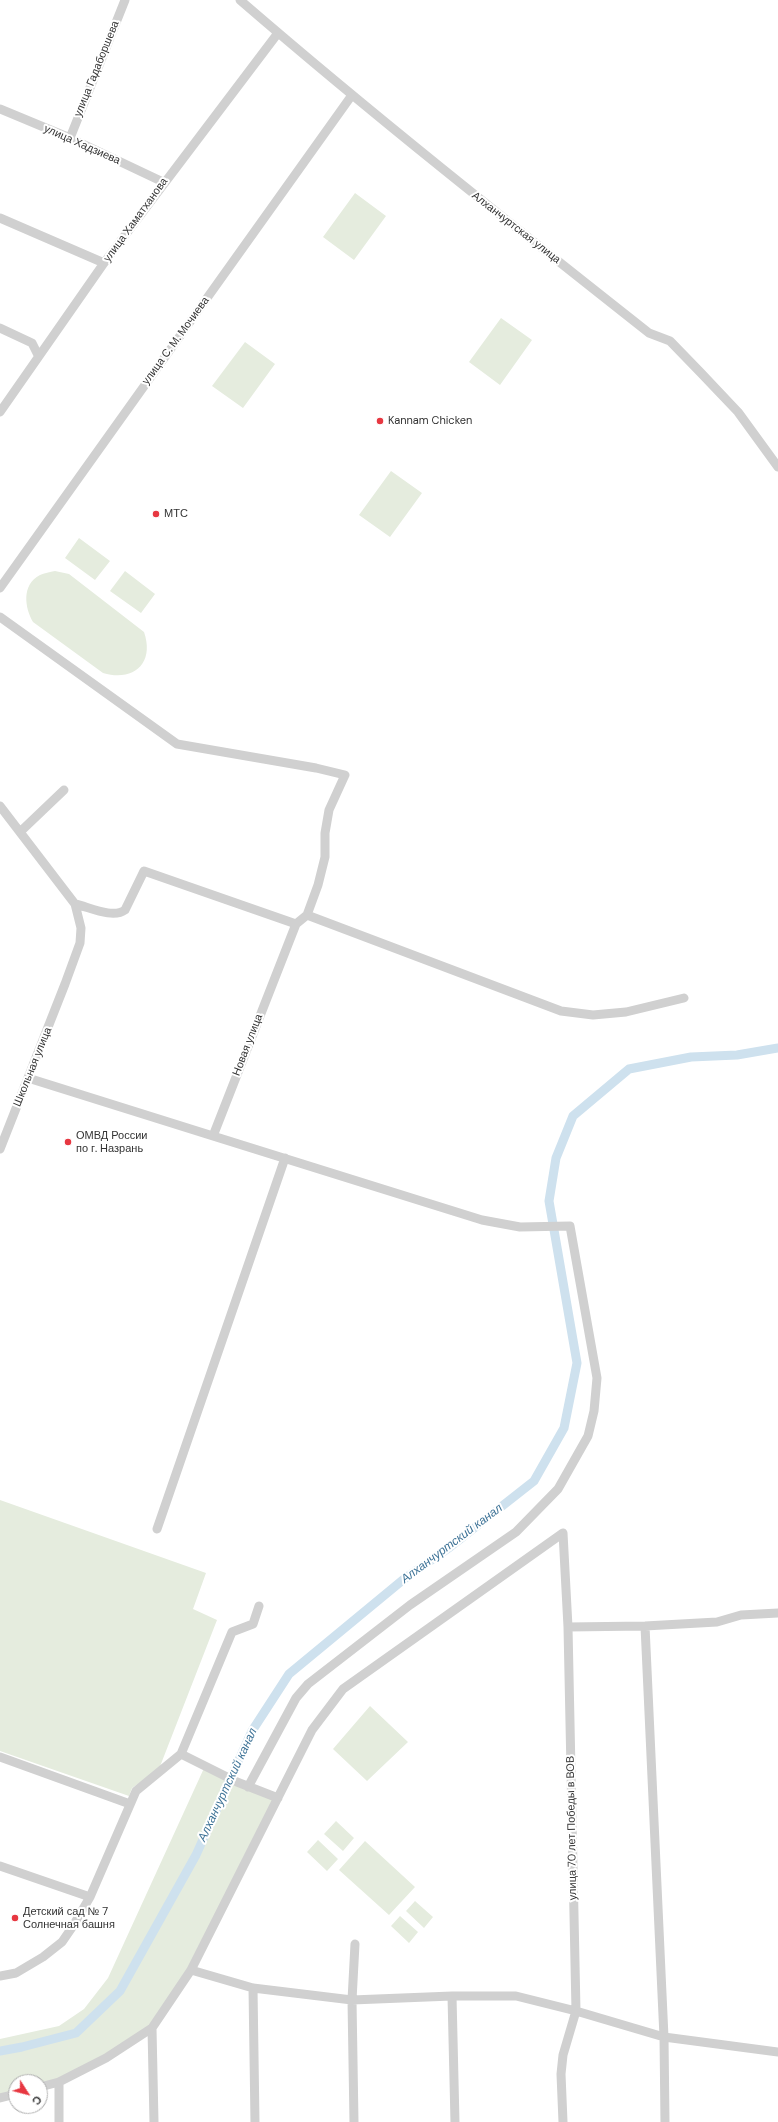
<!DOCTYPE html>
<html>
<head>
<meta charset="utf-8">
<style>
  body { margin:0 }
  #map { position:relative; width:778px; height:2122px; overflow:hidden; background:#fff; font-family:"DM Sans",sans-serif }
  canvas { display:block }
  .north { position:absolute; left:8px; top:2074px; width:40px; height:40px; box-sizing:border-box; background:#fff; border:1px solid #adadad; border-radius:50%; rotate:126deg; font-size:11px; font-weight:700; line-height:16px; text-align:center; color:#333 }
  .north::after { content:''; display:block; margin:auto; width:14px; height:18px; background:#e73741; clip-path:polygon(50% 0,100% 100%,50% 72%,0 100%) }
</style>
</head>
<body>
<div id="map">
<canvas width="778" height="2122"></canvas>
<div class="north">С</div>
</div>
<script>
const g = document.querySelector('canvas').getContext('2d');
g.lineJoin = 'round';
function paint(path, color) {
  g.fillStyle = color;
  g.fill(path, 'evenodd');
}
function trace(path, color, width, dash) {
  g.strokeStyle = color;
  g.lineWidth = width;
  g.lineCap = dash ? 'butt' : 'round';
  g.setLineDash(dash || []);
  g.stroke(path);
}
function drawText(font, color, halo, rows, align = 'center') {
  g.font = font + ' "DM Sans",sans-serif';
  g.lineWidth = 4;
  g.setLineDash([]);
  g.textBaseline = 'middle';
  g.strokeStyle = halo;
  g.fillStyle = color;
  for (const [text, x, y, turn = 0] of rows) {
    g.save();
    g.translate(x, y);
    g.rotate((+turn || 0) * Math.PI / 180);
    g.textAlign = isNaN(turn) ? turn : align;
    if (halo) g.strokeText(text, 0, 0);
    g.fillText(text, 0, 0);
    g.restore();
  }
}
const green = new Path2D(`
  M 355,193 L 386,216 L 354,260 L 323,237 Z
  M 501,318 L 532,340 L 500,385 L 469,362 Z
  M 245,342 L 275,364 L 243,408 L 212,386 Z
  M 391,471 L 422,493 L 390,537 L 359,515 Z
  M 79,538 L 110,561 L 95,580 L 65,558 Z
  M 55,571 L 69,574 L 144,632 C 155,664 133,682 103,673 L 33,622 C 25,608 21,585 40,575 C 44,573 50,572 55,571 Z
  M 125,571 L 155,594 L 141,613 L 110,591 Z
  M 0,1500 L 206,1573 L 193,1609 L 217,1620 L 159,1769 L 132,1788 L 129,1796 L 0,1751 Z
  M 370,1706 L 408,1742 L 367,1781 L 333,1749 Z
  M 205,1766 L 278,1798 L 191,1970 L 152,2028 L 106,2058 L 40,2087 L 40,2082 L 16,2082 L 16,2094 L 0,2098 L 0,2039 L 59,2026 L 84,2009 L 108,1978 Z
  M 336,1821 L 354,1838 L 343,1851 L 324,1834 Z
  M 318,1840 L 338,1859 L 327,1871 L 307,1852 Z
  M 365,1841 L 415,1887 L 389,1915 L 339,1870 Z
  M 415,1901 L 433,1917 L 424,1928 L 406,1911 Z
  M 400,1916 L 418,1932 L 409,1943 L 391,1926 Z`);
const canal = new Path2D(`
  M 0,2051 L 22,2047 L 76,2033 L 120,1991 L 196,1855 L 252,1731 L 289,1674 L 404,1579 L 450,1547 L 534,1481 L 564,1428 L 577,1363 L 549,1201 L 556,1158 L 573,1116 L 629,1069 L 691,1057 L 737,1055 L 778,1048`);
const minor = new Path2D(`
  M 240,0 C 373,115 511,224 649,333 L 670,341 L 701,373 L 738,412 L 778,467
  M 0,109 L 70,138 L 163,182
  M 70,138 L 125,0
  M 0,218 L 104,263
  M 0,328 L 32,343 L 38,355
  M 0,412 L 104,263 L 278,33
  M 0,588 L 352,95
  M 0,617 L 177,744 L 316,768 L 345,775 L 329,810 L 325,833 L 325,857 L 318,885 L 307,915 L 296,924 L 213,1136 L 28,1078
  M 0,806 L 75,904 L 81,928 L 80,943 L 65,984 L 0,1149
  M 20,832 L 64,790
  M 75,904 C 89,907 113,919 125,910 L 144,871 L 296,924
  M 307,915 L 561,1011 L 593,1015 L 626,1012 L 684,998
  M 213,1136 L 482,1220 L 520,1227 L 570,1226 L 597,1378 L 594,1411 L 588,1436 L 558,1489 L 516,1532 L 410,1605 L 308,1684 L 296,1698 L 248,1787
  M 157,1529 L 285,1158
  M 563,1533 L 568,1627 L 576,2011 L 563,2055 L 561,2074 L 563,2122
  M 645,1626 L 664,2037 L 665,2122
  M 568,1627 L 645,1626 L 717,1622 L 741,1615 L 778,1613
  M 181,1754 L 237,1782 L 278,1798
  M 0,1757 L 130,1804
  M 0,1866 L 90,1897
  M 191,1970 L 253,1988 L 352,2000 L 452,1996 L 516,1996 L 576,2011 L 664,2037 L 778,2052
  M 0,1976 L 16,1973 L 43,1957 L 62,1942 L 73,1926 L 90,1897 L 136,1791 L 181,1754 L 232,1632 L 253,1624 L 259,1606
  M 253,1988 L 255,2122
  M 452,1996 L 455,2122
  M 152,2028 L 154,2122
  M 59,2082 L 59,2122
  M 40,2087 L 59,2082 L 106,2058 L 152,2028 L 191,1970 L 312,1730 L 343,1689 L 563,1533
  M 0,2098 L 16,2094
  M 354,2122 L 352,2000 L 355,1944`);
const markers = [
  [380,421,4,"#e73741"],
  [156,514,4,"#e73741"],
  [68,1142,4,"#e73741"],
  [15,1918,4,"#e73741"]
];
const streetNames = [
  ["улица Гадаборшева",97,69,-68],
  ["улица Хадзиева",82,145,24],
  ["улица Хаматханова",136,220,-54],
  ["Алханчуртская улица",516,228,38],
  ["улица С. М. Мочиева",176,341,-54],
  ["Новая улица",248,1045,-69],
  ["Школьная улица",33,1067,-68],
  ["улица 70 лет Победы в ВОВ",572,1828,-91]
];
const poiNames = [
  ["Kannam Chicken",388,421],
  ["МТС",164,514],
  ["ОМВД России",76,1136],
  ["по г. Назрань",76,1149],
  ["Детский сад № 7",23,1912],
  ["Солнечная башня",23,1925]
];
const waterNames = [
  ["Алханчуртский канал",452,1544,-37],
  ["Алханчуртский канал",228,1785,-65]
];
paint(green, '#e5ecde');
trace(canal, '#cee1ee', 9);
trace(minor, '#d0d0d0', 9);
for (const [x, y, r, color] of markers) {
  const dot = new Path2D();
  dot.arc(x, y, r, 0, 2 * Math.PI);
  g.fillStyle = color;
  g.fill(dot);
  trace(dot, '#fff', 1.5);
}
drawText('11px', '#333', '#fff', streetNames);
drawText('11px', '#333', '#fff', poiNames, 'left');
drawText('italic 12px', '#3e7397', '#fff', waterNames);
</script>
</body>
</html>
